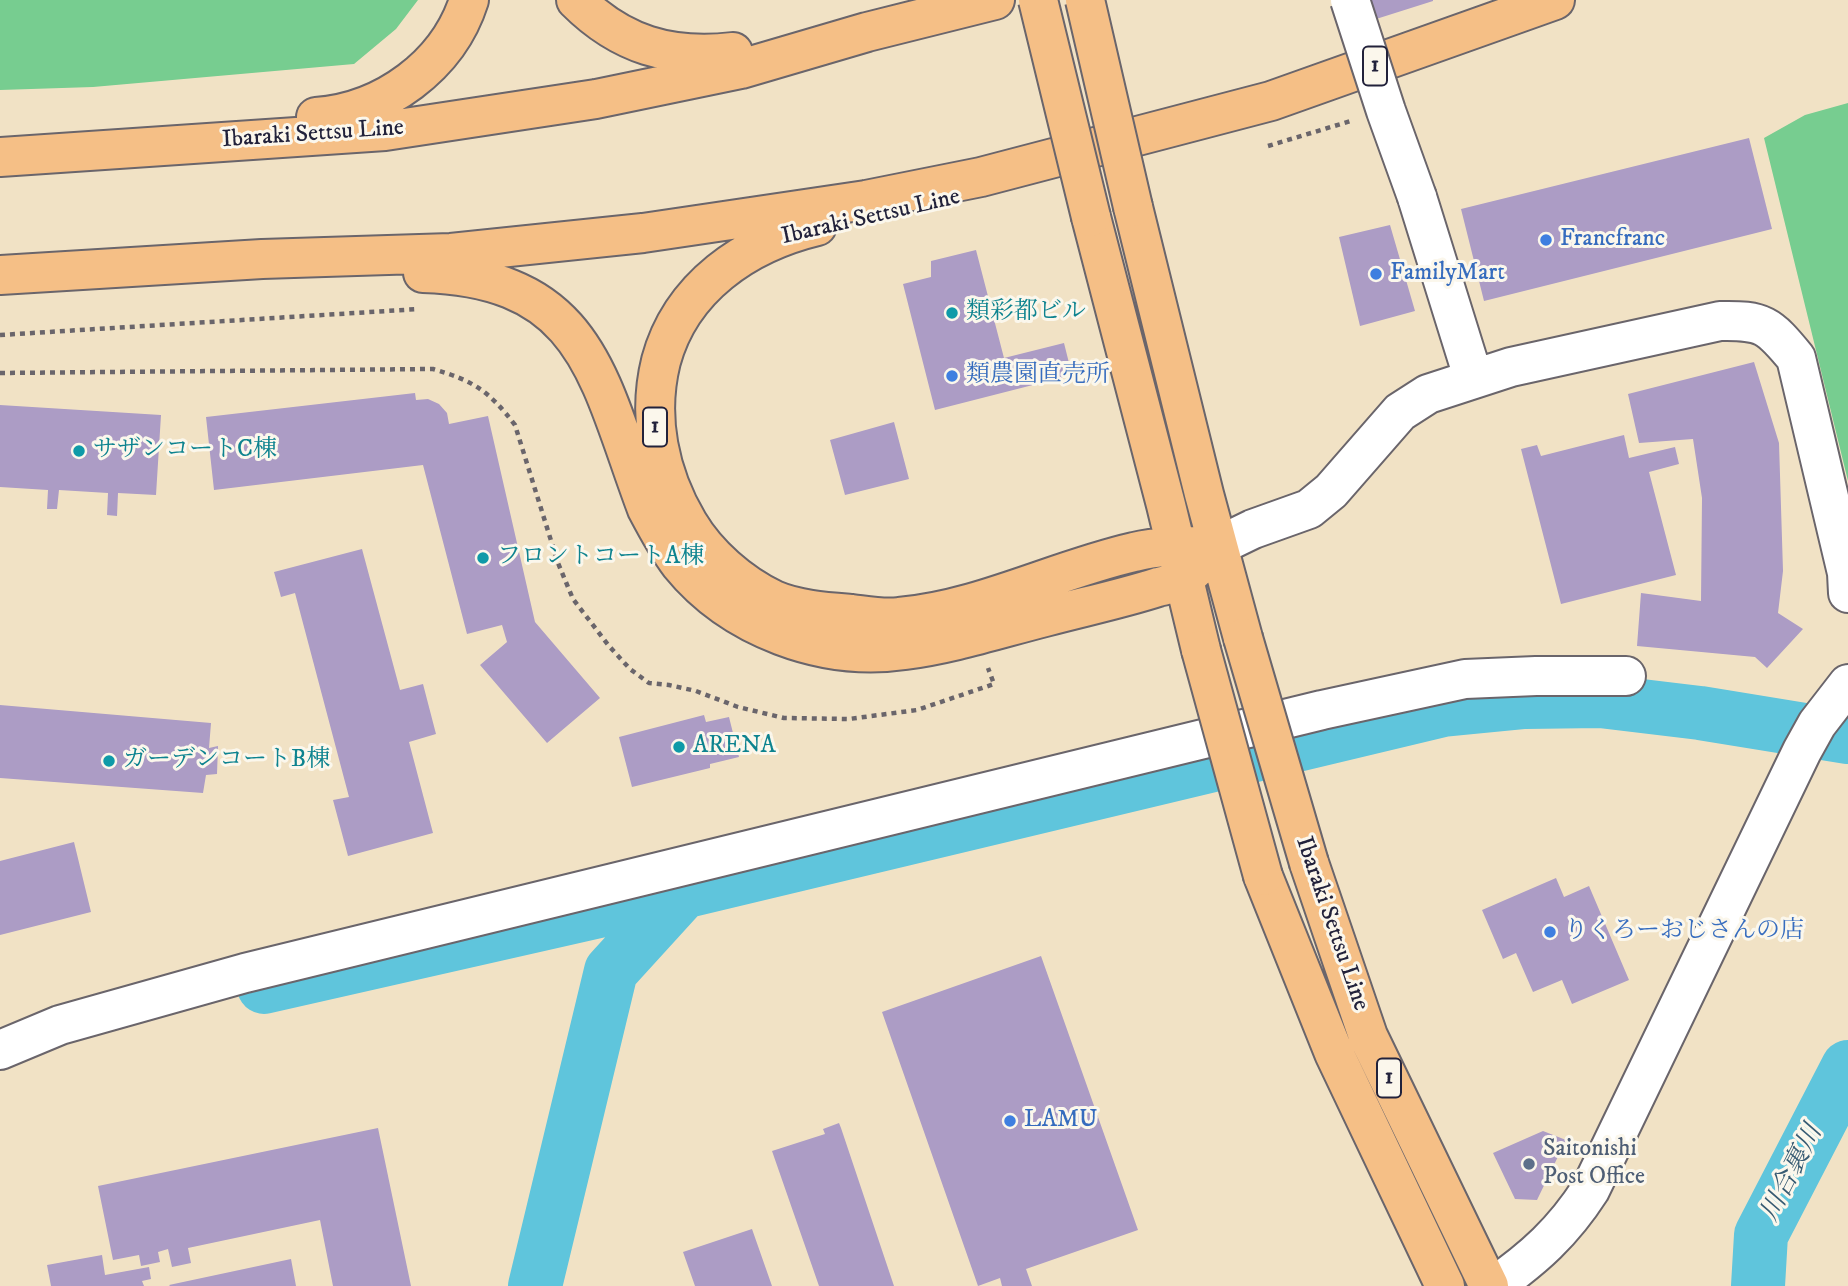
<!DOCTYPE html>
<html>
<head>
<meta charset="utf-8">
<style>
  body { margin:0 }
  canvas { display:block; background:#f1e2c5 }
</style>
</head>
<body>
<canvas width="1848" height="1286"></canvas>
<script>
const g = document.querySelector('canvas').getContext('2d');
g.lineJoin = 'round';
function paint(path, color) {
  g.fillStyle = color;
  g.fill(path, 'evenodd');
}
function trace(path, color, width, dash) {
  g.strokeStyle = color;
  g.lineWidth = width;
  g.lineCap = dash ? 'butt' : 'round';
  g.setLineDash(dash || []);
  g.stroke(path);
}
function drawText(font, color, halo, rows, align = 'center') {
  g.font = font + ' "IM FELL DW Pica","Noto Serif JP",serif';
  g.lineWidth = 6;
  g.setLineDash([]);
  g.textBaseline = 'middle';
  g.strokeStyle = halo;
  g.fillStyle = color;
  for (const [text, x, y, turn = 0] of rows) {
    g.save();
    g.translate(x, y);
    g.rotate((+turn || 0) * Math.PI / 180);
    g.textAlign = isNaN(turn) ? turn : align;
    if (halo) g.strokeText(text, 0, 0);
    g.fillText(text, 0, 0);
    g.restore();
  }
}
const green = new Path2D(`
  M 0,0 L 418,0 L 396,29 L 354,64 L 93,87 L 0,90 Z
  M 1848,103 L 1848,481 L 1764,138 L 1805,115 Z`);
const river = new Path2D(`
  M 264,987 L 683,892 L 1443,710 L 1525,702 L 1600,701 L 1700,713 L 1848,737
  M 535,1286 L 611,971 L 683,892
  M 1758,1286 L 1761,1235 L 1848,1067`);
const building = new Path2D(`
  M 1367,0 L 1433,0 L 1433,1 L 1373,20 Z
  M 1749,138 L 1772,229 L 1484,301 L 1461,209 Z
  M 1390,225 L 1415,311 L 1360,326 L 1339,237 Z
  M 976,250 L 1004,358 L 1064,343 L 1072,375 L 935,410 L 903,284 L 931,277 L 931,261 Z
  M 1754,362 L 1779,443 L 1783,571 L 1778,613 L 1803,629 L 1767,668 L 1755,657 L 1637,646 L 1641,593 L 1701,601 L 1702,498 L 1693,439 L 1639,443 L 1628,394 Z
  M 415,393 L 416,400 L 428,399 L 439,404 L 447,413 L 449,424 L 488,416 L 535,622 L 600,698 L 547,743 L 480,665 L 507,642 L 502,625 L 467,634 L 423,465 L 214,490 L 206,417 Z
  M 0,405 L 161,415 L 156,495 L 118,493 L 117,516 L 107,515 L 108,493 L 59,490 L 57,509 L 47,509 L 48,490 L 0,487 Z
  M 894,422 L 909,479 L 845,495 L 830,440 Z
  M 1624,435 L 1629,458 L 1675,447 L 1679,464 L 1649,472 L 1676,575 L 1561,604 L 1521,449 L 1537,445 L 1541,456 Z
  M 362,549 L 400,690 L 423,684 L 436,734 L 409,742 L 433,833 L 348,856 L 333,800 L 349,797 L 295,593 L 281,597 L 274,572 Z
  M 0,705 L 211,723 L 209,748 L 218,746 L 217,774 L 206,775 L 203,793 L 0,778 Z
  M 704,715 L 706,722 L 729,717 L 739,757 L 710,764 L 710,768 L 632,787 L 619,737 Z
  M 74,842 L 91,912 L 0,935 L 0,861 Z
  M 1556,878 L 1564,897 L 1589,886 L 1629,980 L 1572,1004 L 1562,980 L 1533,992 L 1516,953 L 1503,959 L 1482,910 Z
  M 1041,956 L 1138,1230 L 1026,1269 L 1032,1286 L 1002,1286 L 1000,1278 L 978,1286 L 882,1012 Z
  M 839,1123 L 841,1128 L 894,1286 L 819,1286 L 772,1151 L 825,1134 L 823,1129 Z
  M 378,1128 L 411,1286 L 333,1286 L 320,1220 L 188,1248 L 191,1263 L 172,1267 L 168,1249 L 158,1252 L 160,1262 L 141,1266 L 139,1255 L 113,1260 L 98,1186 Z
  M 1543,1131 L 1566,1140 L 1537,1200 L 1515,1199 L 1493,1153 Z
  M 752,1229 L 772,1286 L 695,1286 L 683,1252 Z
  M 102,1255 L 105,1275 L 149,1267 L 151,1279 L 142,1281 L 144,1286 L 51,1286 L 47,1265 Z
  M 291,1259 L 296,1286 L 170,1286 L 169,1285 Z`);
const path = new Path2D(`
  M 1268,146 L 1354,120
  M 0,335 L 419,309
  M 0,373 L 433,369 C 474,381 489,391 515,425 L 558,563 L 573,599 L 609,646 L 630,669 L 649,683 L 669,685 L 696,691 L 738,707 L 784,718 L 849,719 L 917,710 L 994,684 L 988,668`);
const minor = new Path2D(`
  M 1417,197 L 1469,364
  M 1218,546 L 1253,529 L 1309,509 L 1331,491 L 1400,412 L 1428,394 L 1511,367 L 1720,321 C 1763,320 1769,325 1796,358 L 1847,573 L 1848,593
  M 0,1050 L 60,1025 L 245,973 L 1322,710 L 1465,679 L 1536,676 L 1626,676
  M 1494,1286 C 1534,1258 1563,1232 1590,1190 L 1802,751 L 1817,724 L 1848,684`);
const major = new Path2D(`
  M 576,0 C 621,45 670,59 733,52
  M 316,117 C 384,112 448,66 469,0
  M 0,157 L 385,131 L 596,99 L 741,69 L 867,32 L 995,0
  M 1133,207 L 1204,494 L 1243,638
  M 1091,217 L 1166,505 L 1201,650
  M 817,226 C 746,243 681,287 661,361 C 647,417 659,474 688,523 C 707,555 740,584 774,600 C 797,610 827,612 852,614 C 868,616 884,619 899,617 C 980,610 1055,570 1134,552 C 1161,545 1190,546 1218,546
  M 423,273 C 589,278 598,379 647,509 C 657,528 667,547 680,564 C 732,628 823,662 905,650 C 952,644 998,629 1045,617 C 1082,607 1121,599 1158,587 C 1166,585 1177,583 1183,579 C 1196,570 1207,556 1218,546
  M 0,275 L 262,259 L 451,253 L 643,233 L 866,200 L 981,177 L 1271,101 L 1555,0
  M 1309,863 L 1368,1036 L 1489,1286
  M 1263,876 L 1334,1053 L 1445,1286`);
const minorBridge = new Path2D(`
  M 1350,0 L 1386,111 L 1417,197`);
const majorBridge = new Path2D(`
  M 1038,0 L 1091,217
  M 1085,0 L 1133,207
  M 1243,638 L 1309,863
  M 1201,650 L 1263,876`);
const markers = [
  [1546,240,7,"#3f7fe0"],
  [1376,274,7,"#3f7fe0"],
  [952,313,7,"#0f9aa8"],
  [952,376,7,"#3f7fe0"],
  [79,451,7,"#0f9aa8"],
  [483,558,7,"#0f9aa8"],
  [679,747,7,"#0f9aa8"],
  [109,761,7,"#0f9aa8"],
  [1550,932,7,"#3f7fe0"],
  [1010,1121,7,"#3f7fe0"],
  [1529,1164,7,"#5c6f8a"]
];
const shields = [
  [1375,66,24],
  [655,427,24],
  [1389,1078,24]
];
const shieldNames = [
  ["1",1375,66],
  ["1",655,427],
  ["1",1389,1078]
];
const streetNames = [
  ["Ibaraki Settsu Line",313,135,-4],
  ["Ibaraki Settsu Line",871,218,-13],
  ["Ibaraki Settsu Line",1331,924,71]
];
const shopNames = [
  ["Francfranc",1560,240],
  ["FamilyMart",1390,274],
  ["類農園直売所",966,376],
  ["りくろーおじさんの店",1564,932],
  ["LAMU",1024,1121]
];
const cultureNames = [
  ["類彩都ビル",966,313],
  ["サザンコートC棟",93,451],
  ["フロントコートA棟",497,558],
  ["ARENA",693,747],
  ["ガーデンコートB棟",123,761]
];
const serviceNames = [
  ["Saitonishi",1543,1150],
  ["Post Office",1543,1178]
];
const waterNames = [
  ["川合裏川",1793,1174,-63]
];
paint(green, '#77cd90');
trace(river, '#5fc5dc', 54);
paint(building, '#ac9cc5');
trace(minor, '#6a656b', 42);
trace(major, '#6a656b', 42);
trace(path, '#6a656b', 4.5, [5, 5]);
trace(minor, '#fff', 38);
trace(major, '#f5bf86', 38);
trace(minorBridge, '#6a656b', 42, []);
trace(majorBridge, '#6a656b', 42, []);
trace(minorBridge, '#fff', 38);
trace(majorBridge, '#f5bf86', 38);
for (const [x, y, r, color] of markers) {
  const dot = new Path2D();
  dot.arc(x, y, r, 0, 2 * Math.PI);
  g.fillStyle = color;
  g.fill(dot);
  trace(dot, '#fbf7ec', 2.5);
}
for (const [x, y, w] of shields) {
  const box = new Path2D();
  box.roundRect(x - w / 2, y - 19.5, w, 39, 5);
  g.fillStyle = '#fbf7ec';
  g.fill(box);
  trace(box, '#22223b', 2);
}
drawText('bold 23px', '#22223b', null, shieldNames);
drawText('24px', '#22223b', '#fbf7ec', streetNames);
drawText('24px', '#366cbe', '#fbf7ec', shopNames, 'left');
drawText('24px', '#0d838f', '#fbf7ec', cultureNames, 'left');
drawText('24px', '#4e5e75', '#fbf7ec', serviceNames, 'left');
drawText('italic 26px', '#375b73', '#fbf7ec', waterNames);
</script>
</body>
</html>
